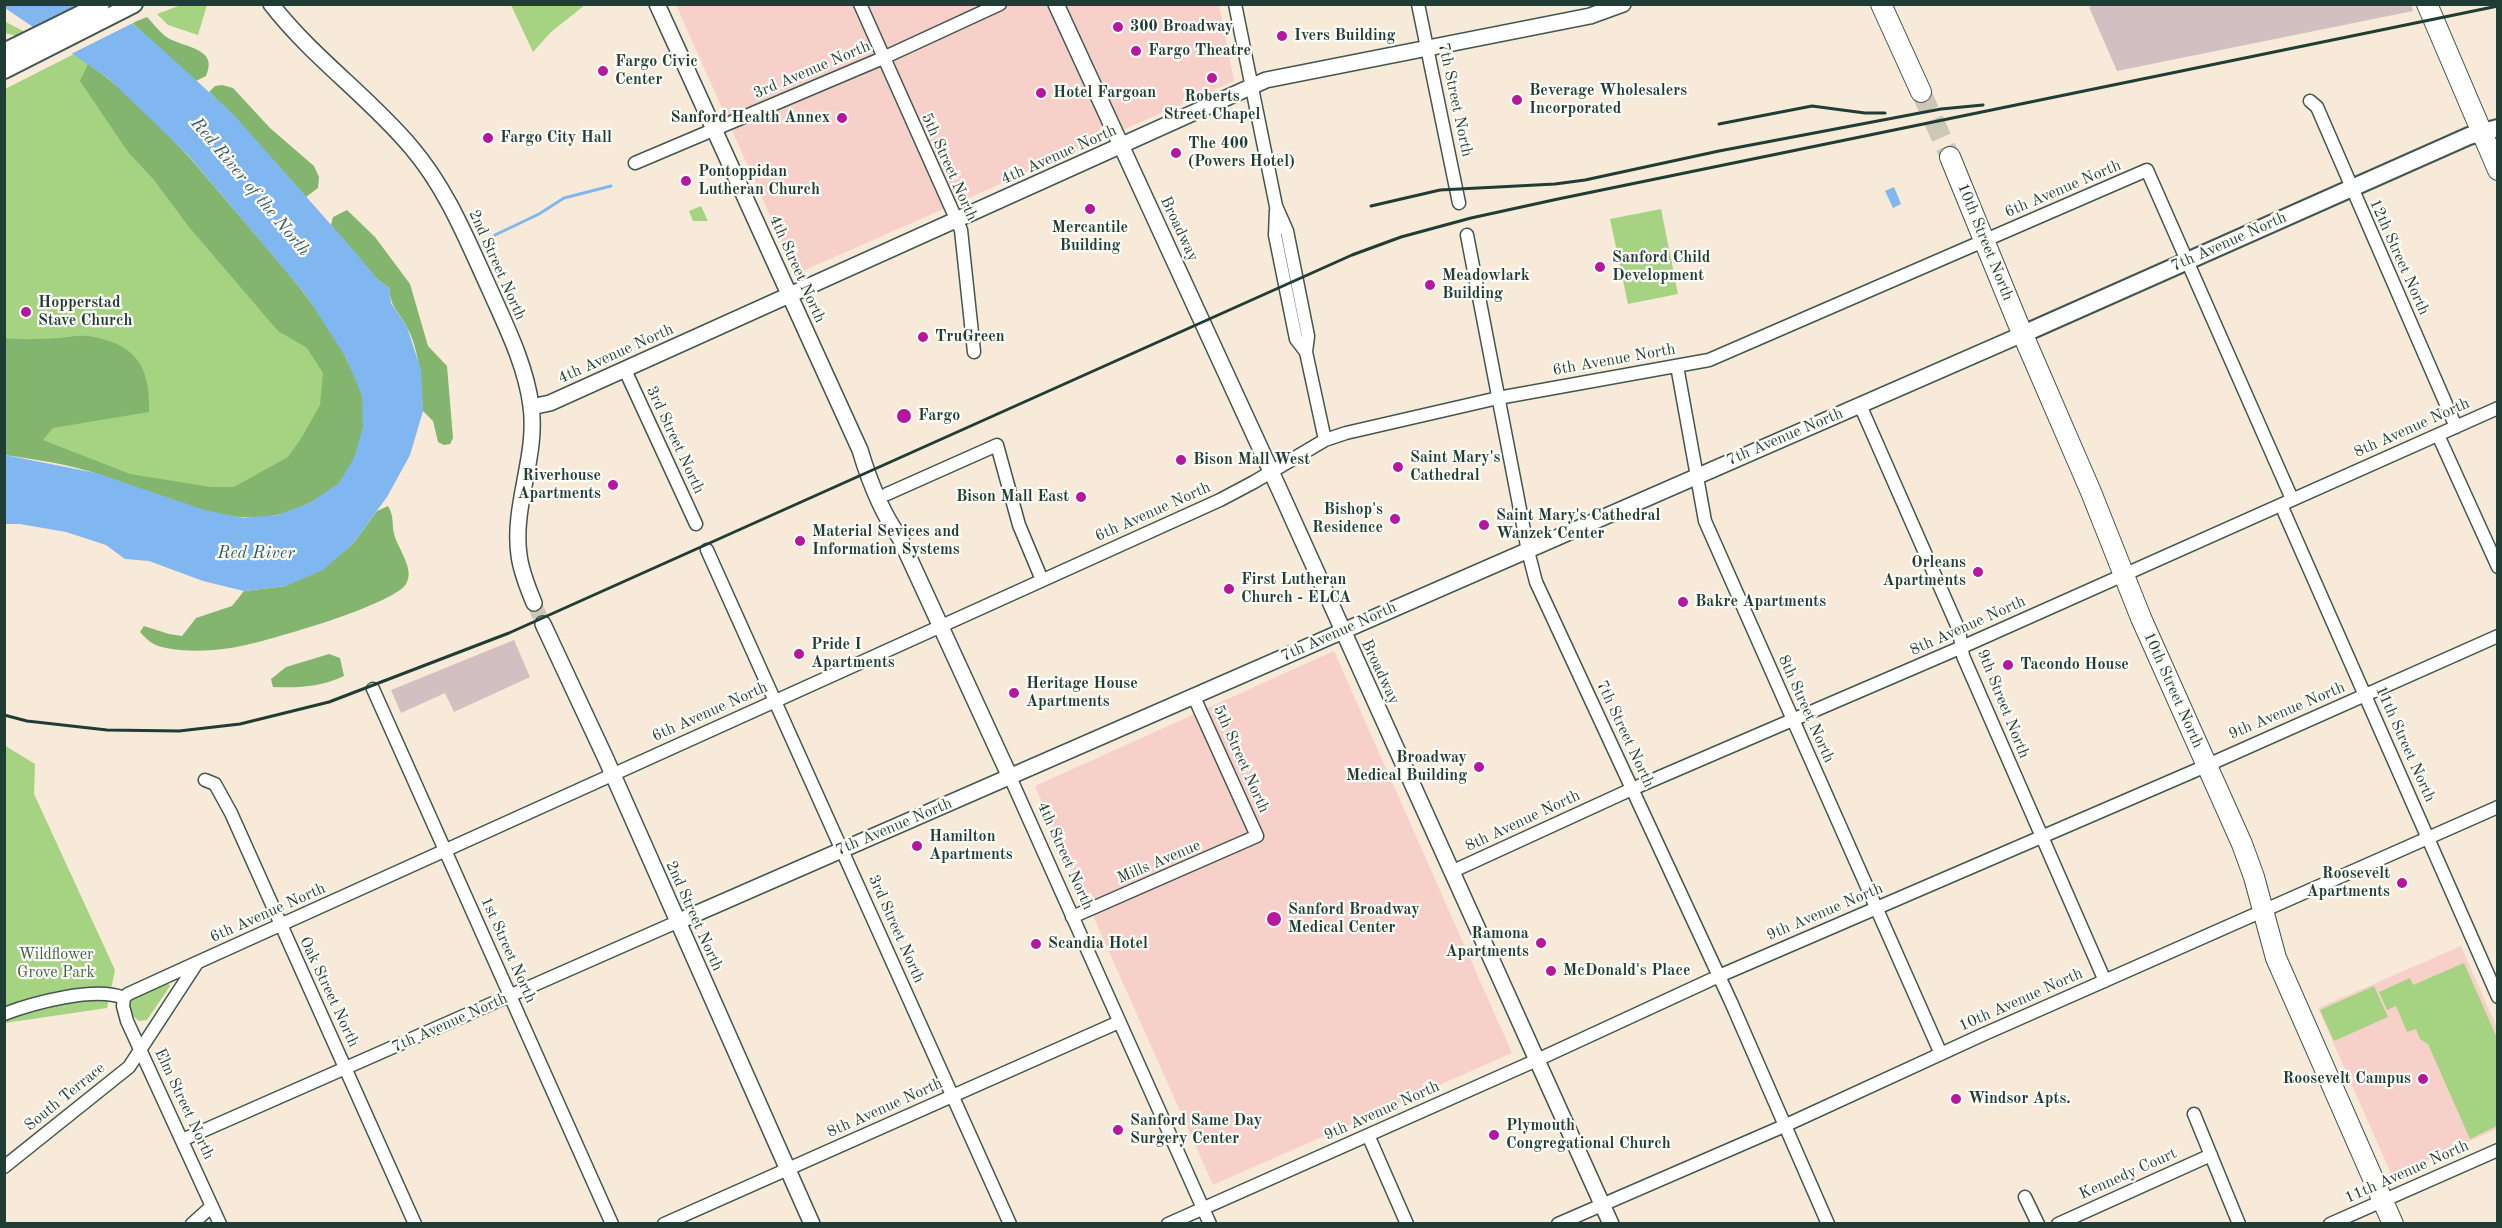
<!DOCTYPE html>
<html>
<head>
<meta charset="utf-8">
<style>
  body { margin:0 }
  #map { position:relative; width:2502px; height:1228px; overflow:hidden; background:#f8ead8; font-family:"Old Standard TT",serif }
  canvas { display:block }
  .frame { position:absolute; inset:0; border:6px solid #1f3d34; pointer-events:none }
</style>
</head>
<body>
<div id="map">
<canvas width="2502" height="1228"></canvas>
<div class="frame"></div>
</div>
<script>
const g = document.querySelector('canvas').getContext('2d');
g.lineJoin = 'round';
function paint(path, color) {
  g.fillStyle = color;
  g.fill(path, 'evenodd');
}
function trace(path, color, width, dash) {
  g.strokeStyle = color;
  g.lineWidth = width;
  g.lineCap = dash ? 'butt' : 'round';
  g.setLineDash(dash || []);
  g.stroke(path);
}
function drawText(font, color, halo, rows, align = 'center') {
  g.font = font + ' "Old Standard TT",serif';
  g.lineWidth = 4.5;
  g.setLineDash([]);
  g.textBaseline = 'middle';
  g.strokeStyle = halo;
  g.fillStyle = color;
  for (const [text, x, y, turn = 0] of rows) {
    g.save();
    g.translate(x, y);
    g.rotate((+turn || 0) * Math.PI / 180);
    g.textAlign = isNaN(turn) ? turn : align;
    if (halo) g.strokeText(text, 0, 0);
    g.fillText(text, 0, 0);
    g.restore();
  }
}
const built = new Path2D(`
  M 676,5 L 1219,5 L 1234,81 L 796,274 Z
  M 1334,651 L 1512,1053 L 1213,1185 L 1035,786 Z
  M 2461,946 L 2497,1028 L 2497,1129 L 2392,1176 L 2318,1008 Z`);
const industrial = new Path2D(`
  M 2095,5 L 2411,4 L 2413,11 L 2117,71 L 2089,7 Z
  M 514,640 L 530,677 L 454,712 L 445,693 L 401,713 L 391,690 Z`);
const green = new Path2D(`
  M 184,4 L 207,5 L 198,35 L 168,25 L 157,14 Z
  M 511,5 L 585,5 L 551,32 L 533,52 Z
  M 4,21 L 25,32 L 16,36 L 5,33 Z
  M 74,54 L 108,78 L 188,155 L 306,295 L 345,356 L 310,503 L 5,455 L 5,89 Z
  M 701,206 L 708,221 L 693,221 L 689,211 Z
  M 1661,209 L 1678,294 L 1628,304 L 1610,219 Z
  M 4,745 L 35,764 L 34,794 L 115,970 L 107,1008 L 5,1023 Z
  M 2464,963 L 2497,1038 L 2497,1126 L 2470,1139 L 2428,1044 L 2420,1039 L 2416,1029 L 2407,1032 L 2396,1006 L 2387,1010 L 2379,992 L 2410,978 L 2413,985 Z
  M 167,982 L 170,986 L 147,1020 L 139,1021 C 132,1016 127,1008 130,999 Z
  M 2374,986 L 2388,1017 L 2334,1041 L 2320,1010 Z`);
const forest = new Path2D(`
  M 147,17 C 154,24 160,33 168,38 C 185,48 219,48 206,76 L 196,81 L 132,23 Z
  M 88,64 C 146,104 196,165 241,218 C 286,271 337,325 361,392 C 370,420 358,460 340,482 C 327,497 295,511 276,515 C 218,527 152,492 98,474 C 68,464 35,459 5,455 L 5,338 C 23,340 41,339 60,338 C 69,337 79,335 88,336 C 135,343 151,366 149,412 L 53,428 L 43,440 L 130,474 L 211,487 L 234,487 L 288,457 L 302,437 L 320,405 L 323,373 L 307,348 L 278,331 L 189,227 L 154,180 L 128,152 L 80,81 Z
  M 222,85 L 233,88 L 270,128 L 314,166 L 319,177 L 318,188 L 306,197 L 233,115 L 209,92 L 215,86 Z
  M 347,210 L 375,237 L 410,284 L 428,346 L 447,366 L 453,438 L 450,444 L 444,445 L 438,442 L 433,421 L 423,411 C 421,382 420,352 407,327 C 398,310 391,309 389,288 L 377,279 L 331,225 L 333,217 Z
  M 388,506 C 395,517 391,526 395,537 C 399,550 415,570 406,584 C 394,605 259,644 231,648 C 210,651 187,652 166,648 C 154,646 148,641 140,632 L 144,626 L 169,634 L 182,636 L 196,618 L 232,606 L 244,591 L 286,586 L 352,545 L 377,511 Z
  M 329,654 L 340,658 L 344,676 C 321,687 299,688 273,687 L 271,679 L 286,667 Z`);
const water = new Path2D(`
  M 5,4 L 110,5 L 153,41 L 233,114 L 356,253 L 377,279 L 389,288 L 391,303 L 407,327 L 421,370 L 423,411 L 410,455 L 387,497 L 352,545 L 323,570 L 286,586 L 244,591 L 203,581 L 149,561 L 125,559 L 106,545 L 66,532 L 20,524 L 5,524 L 5,455 L 96,473 L 205,510 L 243,518 L 277,515 L 310,503 L 339,483 L 354,458 L 363,427 L 362,395 L 345,356 L 306,295 L 188,155 L 108,78 L 5,8 Z
  M 1894,187 L 1901,204 L 1893,208 L 1885,191 Z`);
const pier = new Path2D(`
  M 115,4 L 135,22 L 69,55 L 33,30 L 82,5 Z`);
const stream = new Path2D(`
  M 495,235 L 539,214 L 564,198 L 611,186`);
const tertiaryTunnel = new Path2D(`
  M 534,603 L 543,624`);
const primaryTunnel = new Path2D(`
  M 1921,92 L 1950,157`);
const minor = new Path2D(`
  M 860,4 L 961,230 L 974,352
  M 1235,4 L 1276,206 L 1287,231 L 1308,336 L 1306,352 L 1325,440
  M 1418,4 L 1459,203
  M 2310,101 L 2317,107 L 2456,427
  M 635,163 L 883,58 L 1000,4
  M 1276,210 L 1275,235 L 1296,339 L 1306,352
  M 1467,235 L 1528,551 L 1536,582 L 1731,1002 L 1828,1224
  M 1677,366 L 1705,521 L 1941,1054
  M 625,370 L 696,524
  M 1860,405 L 1959,630 L 1963,656 L 2105,981
  M 2438,435 L 2498,567
  M 887,494 L 997,445 L 1019,525 L 1042,580
  M 2281,505 L 2498,997
  M 707,550 L 1010,1224
  M 373,689 L 612,1224
  M 1010,777 L 1210,1224
  M 205,780 L 215,784 L 231,813 L 415,1224
  M 1451,872 L 1632,789 L 1962,647 L 2498,408
  M 1072,917 L 1257,836 L 1194,697
  M 124,998 L 128,994 L 185,968 L 1220,500 L 1254,482 L 1325,440 L 1346,433 L 1498,398 L 1709,360 L 2147,170 L 2292,499
  M 124,998 L 123,1006 L 127,1021 L 220,1224
  M 4,1014 C 33,1003 95,986 124,998
  M 2194,1114 L 2239,1224
  M 1368,1135 L 1407,1224
  M 182,1140 L 677,922
  M 4,1167 L 129,1067 L 197,963
  M 2025,1197 L 2038,1224
  M 192,1224 L 212,1206
  M 664,1224 L 1119,1022
  M 1168,1224 L 1537,1060 L 1719,976 L 2192,772 L 2498,636
  M 1558,1224 L 1784,1126 L 1982,1035 L 2498,807
  M 2058,1224 L 2211,1155
  M 2330,1224 L 2498,1150`);
const tertiary = new Path2D(`
  M 271,4 C 312,57 368,96 411,147 C 447,189 467,240 490,290 C 506,326 526,366 531,406 C 538,456 512,505 519,555 C 521,572 528,588 534,603
  M 657,4 L 860,450 C 869,480 881,512 900,538 L 1010,777
  M 1056,4 L 1280,491 L 1611,1224
  M 531,407 L 550,403 L 1266,80 L 1590,16 L 1623,4
  M 543,624 L 606,759 L 812,1224
  M 677,922 L 2023,334`);
const secondary = new Path2D(`
  M 4,52 L 101,4
  M 4,70 L 134,4
  M 2023,334 L 2469,136 L 2498,128`);
const primary = new Path2D(`
  M 1881,4 L 1921,92
  M 2427,4 L 2498,170
  M 1950,157 L 2017,321 L 2091,492 L 2141,618 L 2242,844 L 2254,877 L 2276,958 L 2393,1224`);
const rail = new Path2D(`
  M 1719,124 L 1812,106 L 1865,113 L 1885,113
  M 1371,206 L 1440,190 L 1555,184 L 1585,180 L 1719,151 L 1941,109 L 1983,105
  M 4,715 L 27,721 L 107,730 L 179,731 L 240,724 L 329,702 L 509,633 L 1352,255 L 1401,237 L 1471,218 L 1558,199 L 2498,6`);
const markers = [
  [1118,27,6,"#b5179e"],
  [1282,36,6,"#b5179e"],
  [1136,51,6,"#b5179e"],
  [603,71,6,"#b5179e"],
  [1212,78,6,"#b5179e"],
  [1041,93,6,"#b5179e"],
  [1517,100,6,"#b5179e"],
  [842,118,6,"#b5179e"],
  [488,138,6,"#b5179e"],
  [1176,153,6,"#b5179e"],
  [686,181,6,"#b5179e"],
  [1090,209,6,"#b5179e"],
  [1600,267,6,"#b5179e"],
  [1430,285,6,"#b5179e"],
  [26,312,6,"#b5179e"],
  [923,337,6,"#b5179e"],
  [904,416,8,"#b5179e"],
  [1181,460,6,"#b5179e"],
  [1398,467,6,"#b5179e"],
  [613,485,6,"#b5179e"],
  [1081,497,6,"#b5179e"],
  [1395,519,6,"#b5179e"],
  [1484,525,6,"#b5179e"],
  [800,541,6,"#b5179e"],
  [1978,572,6,"#b5179e"],
  [1229,589,6,"#b5179e"],
  [1683,602,6,"#b5179e"],
  [799,654,6,"#b5179e"],
  [2008,665,6,"#b5179e"],
  [1014,693,6,"#b5179e"],
  [1479,767,6,"#b5179e"],
  [917,846,6,"#b5179e"],
  [2402,883,6,"#b5179e"],
  [1274,919,8,"#b5179e"],
  [1541,943,6,"#b5179e"],
  [1036,944,6,"#b5179e"],
  [1551,971,6,"#b5179e"],
  [2423,1079,6,"#b5179e"],
  [1956,1099,6,"#b5179e"],
  [1118,1130,6,"#b5179e"],
  [1494,1135,6,"#b5179e"]
];
const poiNames = [
  ["300 Broadway",1130,27],
  ["Ivers Building",1294,36],
  ["Fargo Theatre",1148,51],
  ["Fargo Civic",615,62],
  ["Center",615,80],
  ["Beverage Wholesalers",1529,91],
  ["Incorporated",1529,109],
  ["Hotel Fargoan",1053,93],
  ["Roberts",1212,97,"center"],
  ["Street Chapel",1212,115,"center"],
  ["Sanford Health Annex",830,118,"right"],
  ["Fargo City Hall",500,138],
  ["The 400",1188,144],
  ["(Powers Hotel)",1188,162],
  ["Pontoppidan",698,172],
  ["Lutheran Church",698,190],
  ["Mercantile",1090,228,"center"],
  ["Building",1090,246,"center"],
  ["Sanford Child",1612,258],
  ["Development",1612,276],
  ["Meadowlark",1442,276],
  ["Building",1442,294],
  ["Hopperstad",38,303],
  ["Stave Church",38,321],
  ["TruGreen",935,337],
  ["Fargo",918,416],
  ["Saint Mary's",1410,458],
  ["Cathedral",1410,476],
  ["Bison Mall West",1193,460],
  ["Riverhouse",601,476,"right"],
  ["Apartments",601,494,"right"],
  ["Bison Mall East",1069,497,"right"],
  ["Bishop's",1383,510,"right"],
  ["Residence",1383,528,"right"],
  ["Saint Mary's Cathedral",1496,516],
  ["Wanzek Center",1496,534],
  ["Material Sevices and",812,532],
  ["Information Systems",812,550],
  ["Orleans",1966,563,"right"],
  ["Apartments",1966,581,"right"],
  ["First Lutheran",1241,580],
  ["Church - ELCA",1241,598],
  ["Bakre Apartments",1695,602],
  ["Pride I",811,645],
  ["Apartments",811,663],
  ["Tacondo House",2020,665],
  ["Heritage House",1026,684],
  ["Apartments",1026,702],
  ["Broadway",1467,758,"right"],
  ["Medical Building",1467,776,"right"],
  ["Hamilton",929,837],
  ["Apartments",929,855],
  ["Roosevelt",2390,874,"right"],
  ["Apartments",2390,892,"right"],
  ["Sanford Broadway",1288,910],
  ["Medical Center",1288,928],
  ["Ramona",1529,934,"right"],
  ["Apartments",1529,952,"right"],
  ["Scandia Hotel",1048,944],
  ["McDonald's Place",1563,971],
  ["Roosevelt Campus",2411,1079,"right"],
  ["Windsor Apts.",1968,1099],
  ["Sanford Same Day",1130,1121],
  ["Surgery Center",1130,1139],
  ["Plymouth",1506,1126],
  ["Congregational Church",1506,1144]
];
const streetNames = [
  ["3rd Avenue North",812,70,-23],
  ["7th Street North",1455,100,78],
  ["4th Avenue North",1059,155,-24],
  ["5th Street North",949,167,66],
  ["6th Avenue North",2063,189,-23],
  ["Broadway",1179,229,65],
  ["10th Street North",1985,242,68],
  ["7th Avenue North",2229,242,-24],
  ["12th Street North",2399,257,66],
  ["2nd Street North",497,265,66],
  ["4th Street North",797,269,66],
  ["4th Avenue North",616,354,-24],
  ["6th Avenue North",1614,360,-10],
  ["8th Avenue North",2412,428,-24],
  ["7th Avenue North",1785,437,-23],
  ["3rd Street North",675,440,65],
  ["6th Avenue North",1153,512,-24],
  ["8th Avenue North",1968,626,-24],
  ["7th Avenue North",1339,632,-24],
  ["Broadway",1380,672,65],
  ["10th Street North",2173,690,66],
  ["9th Street North",2003,704,68],
  ["8th Street North",1806,709,66],
  ["9th Avenue North",2287,711,-23],
  ["6th Avenue North",710,712,-24],
  ["7th Street North",1625,734,65],
  ["11th Street North",2405,744,66],
  ["5th Street North",1241,759,66],
  ["8th Avenue North",1523,821,-25],
  ["7th Avenue North",894,827,-23],
  ["4th Street North",1065,856,66],
  ["Mills Avenue",1159,862,-23],
  ["9th Avenue North",1825,912,-23],
  ["6th Avenue North",268,913,-24],
  ["2nd Street North",694,916,66],
  ["3rd Street North",896,929,66],
  ["1st Street North",508,950,66],
  ["Oak Street North",329,992,65],
  ["10th Avenue North",2021,1000,-24],
  ["7th Avenue North",450,1023,-24],
  ["South Terrace",65,1097,-39],
  ["Elm Street North",184,1104,65],
  ["8th Avenue North",885,1108,-24],
  ["9th Avenue North",1382,1111,-24],
  ["11th Avenue North",2407,1172,-24],
  ["Kennedy Court",2128,1174,-24]
];
const parkNames = [
  ["Wildflower",56,955],
  ["Grove Park",56,973]
];
const waterNames = [
  ["Red River of the North",250,187,50],
  ["Red River",256,553]
];
paint(built, '#f7d1c9');
paint(industrial, '#d2bfc1');
paint(green, '#a5d381');
paint(forest, '#84b56f');
paint(water, '#80b7f0');
paint(pier, '#f8ead8');
trace(stream, '#80b7f0', 3);
trace(tertiaryTunnel, '#cdc7b7', 15, [15, 8]);
trace(primaryTunnel, '#cdc7b7', 20, [20, 10]);
trace(minor, '#40574d', 15);
trace(tertiary, '#40574d', 18);
trace(secondary, '#40574d', 20);
trace(primary, '#40574d', 22);
trace(minor, '#fff', 12);
trace(tertiary, '#fff', 15);
trace(secondary, '#fff', 16);
trace(primary, '#fff', 20);
trace(rail, '#1f3d34', 3);
for (const [x, y, r, color] of markers) {
  const dot = new Path2D();
  dot.arc(x, y, r, 0, 2 * Math.PI);
  g.fillStyle = color;
  g.fill(dot);
  trace(dot, '#fdfcf7', 2);
}
drawText('bold 16px', '#1f3d34', '#fdfcf7', poiNames, 'left');
drawText('16px', '#1f3d34', '#fdfcf7', streetNames);
drawText('16px', '#406247', '#fdfcf7', parkNames);
drawText('italic 18px', '#375c63', '#fdfcf7', waterNames);
</script>
</body>
</html>
